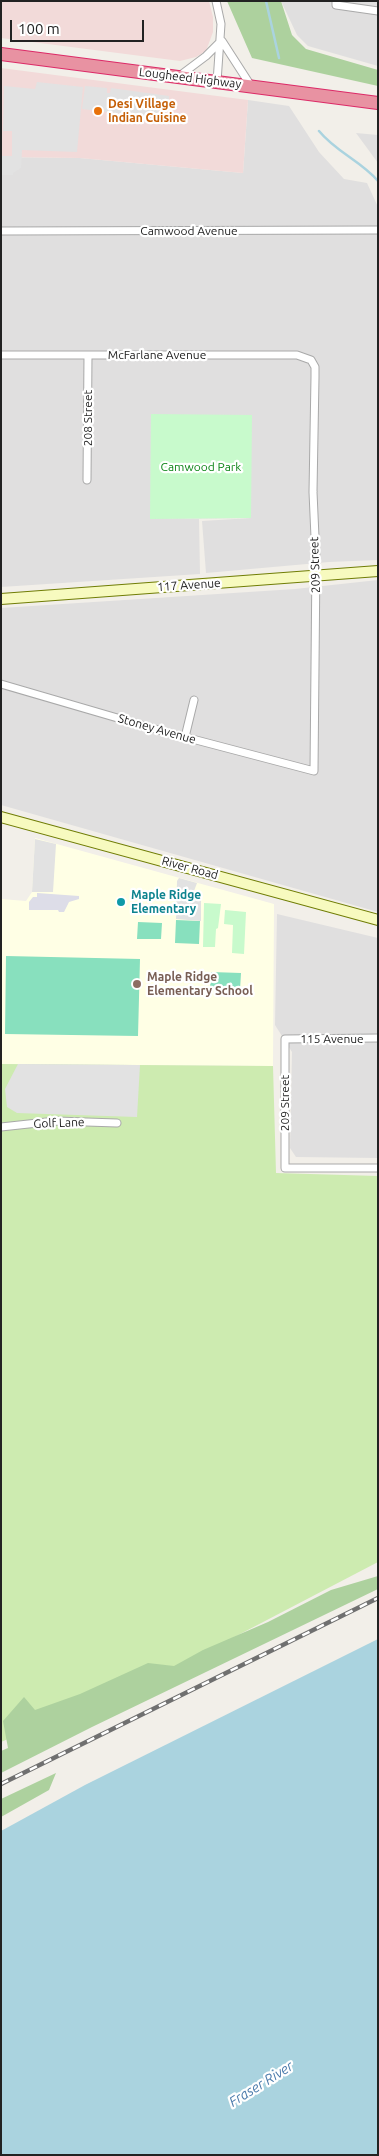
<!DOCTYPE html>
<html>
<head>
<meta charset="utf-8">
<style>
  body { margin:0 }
  #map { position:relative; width:379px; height:2156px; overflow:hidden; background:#f2efe9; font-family:Ubuntu,sans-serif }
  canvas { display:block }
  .frame { position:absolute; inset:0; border:2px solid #222; pointer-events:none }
  .scale { position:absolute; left:10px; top:20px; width:134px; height:22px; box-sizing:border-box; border:2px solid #222; border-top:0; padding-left:6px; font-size:15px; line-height:18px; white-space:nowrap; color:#222; -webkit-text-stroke:4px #fff; paint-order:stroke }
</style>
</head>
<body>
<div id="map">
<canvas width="379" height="2156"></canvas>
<div class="frame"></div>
<div class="scale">100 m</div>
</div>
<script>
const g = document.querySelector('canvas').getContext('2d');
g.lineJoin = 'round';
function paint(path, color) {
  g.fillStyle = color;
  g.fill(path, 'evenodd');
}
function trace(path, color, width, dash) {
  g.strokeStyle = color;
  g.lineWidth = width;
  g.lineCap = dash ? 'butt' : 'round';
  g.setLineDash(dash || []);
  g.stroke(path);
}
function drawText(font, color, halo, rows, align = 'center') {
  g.font = font + ' Ubuntu,sans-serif';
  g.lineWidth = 4.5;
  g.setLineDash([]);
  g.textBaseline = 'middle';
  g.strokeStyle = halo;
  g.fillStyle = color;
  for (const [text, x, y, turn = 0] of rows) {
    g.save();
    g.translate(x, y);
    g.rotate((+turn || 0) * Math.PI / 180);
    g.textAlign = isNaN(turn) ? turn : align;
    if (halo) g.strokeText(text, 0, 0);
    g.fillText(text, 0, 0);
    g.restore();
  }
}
const residential = new Path2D(`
  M 281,1 L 378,1 L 378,66 L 308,46 L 297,35 Z
  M 248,100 L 289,106 L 319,152 L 344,179 L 367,183 L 378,207 L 378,560 L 329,562 L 206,573 L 202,521 L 251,518 L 150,519 L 199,519 L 200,574 L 1,587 L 1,157 L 80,158 L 243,173 Z
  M 356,133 L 378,135 L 378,163 Z
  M 378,580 L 378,912 L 1,805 L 1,608 L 295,589 Z
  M 277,914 L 378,938 L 378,1158 L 296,1157 L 290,1148 L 292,1052 L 275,1025 Z`);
const commercial = new Path2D(`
  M 1,1 L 209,1 L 213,17 L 213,32 L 206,51 L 196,57 L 180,61 L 1,38 Z
  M 1,68 L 248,100 L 243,173 L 80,158 L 1,157 Z`);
const education = new Path2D(`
  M 35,838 L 274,904 L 273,1066 L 1,1064 L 1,899 L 26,901 L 32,892 Z`);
const grass = new Path2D(`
  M 1,1064 L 273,1066 L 276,1173 L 378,1176 L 378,1562 L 177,1667 L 1,1742 Z`);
const forest = new Path2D(`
  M 227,1 L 281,1 L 292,35 L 306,49 L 378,70 L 378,86 L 252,58 Z
  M 378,1576 L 378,1589 L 92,1727 L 1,1773 L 1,1751 L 8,1748 L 3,1721 L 24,1697 L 35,1710 L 80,1694 L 148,1663 L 174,1666 L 203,1650 L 268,1622 L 331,1590 Z
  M 56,1773 L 49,1790 L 1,1817 L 1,1799 Z`);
const park = new Path2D(`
  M 151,414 L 252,415 L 251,518 L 150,519 Z
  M 204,903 L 221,904 L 218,928 L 216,929 L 215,947 L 203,947 Z
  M 225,910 L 246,912 L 244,954 L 232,953 L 233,925 L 224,924 Z`);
const pitch = new Path2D(`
  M 176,920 L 200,921 L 199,944 L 175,943 Z
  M 138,922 L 162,923 L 161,939 L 137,939 Z
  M 6,956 L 140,959 L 138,1036 L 5,1034 Z
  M 211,972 L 241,973 L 240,990 L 210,989 Z`);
const parking = new Path2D(`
  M 37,82 L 83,87 L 77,152 L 22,150 L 21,168 L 13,173 L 13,175 L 1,175 L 1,156 L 12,156 L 12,131 L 3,131 L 4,86 L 35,89 Z
  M 85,86 L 107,88 L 107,93 L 110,93 L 111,88 L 169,96 L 169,106 L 159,105 L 158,118 L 82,109 Z
  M 35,839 L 56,844 L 53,892 L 32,892 Z
  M 179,878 L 197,883 L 194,891 L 201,892 L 201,921 L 176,919 L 177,881 Z
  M 18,1064 L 140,1065 L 137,1117 L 17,1113 L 7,1107 L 5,1089 Z`);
const plaza = new Path2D(`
  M 37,893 L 79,896 L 79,899 L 69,902 L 64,912 L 59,912 L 58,910 L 29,910 L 29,902 L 33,897 L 37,897 Z`);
const water = new Path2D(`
  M 378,1639 L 378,2155 L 1,2155 L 1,1831 L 85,1785 Z`);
const stream = new Path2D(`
  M 266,1 L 279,58
  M 319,131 C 336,152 361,161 378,181`);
const street = new Path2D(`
  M 216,1 L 221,24 L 217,82
  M 336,1 L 336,5 L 378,11
  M 222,41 L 251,86
  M 178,77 L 206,56 L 221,41
  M 1,231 L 378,230
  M 1,355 L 297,355 L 311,360 L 315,367 L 315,377 L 313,492 L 316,560 L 314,771 L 162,731 L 1,684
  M 87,480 L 88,355
  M 185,737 L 194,700
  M 378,1038 L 285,1039 L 285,1168 L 378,1168
  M 1,1127 L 56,1121 L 117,1123`);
const secondary = new Path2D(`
  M 1,599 L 378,571
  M 1,817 L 378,920`);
const highway = new Path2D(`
  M 1,54 L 378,103`);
const rail = new Path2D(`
  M 1,1784 L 378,1598`);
const markers = [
  [98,111,5,"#e8710a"],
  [121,902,5,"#0f9aa8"],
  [137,984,5,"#8d6e63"]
];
const streetNames = [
  ["Lougheed Highway",190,78,7],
  ["Camwood Avenue",189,231],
  ["McFarlane Avenue",157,355],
  ["208 Street",88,418,-90],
  ["209 Street",315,565,-92],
  ["117 Avenue",189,585,-4],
  ["Stoney Avenue",157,729,16],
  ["River Road",190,868,15],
  ["115 Avenue",332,1039],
  ["209 Street",285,1103,-90],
  ["Golf Lane",59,1123,-2]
];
const foodNames = [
  ["Desi Village",108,104],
  ["Indian Cuisine",108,118]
];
const parkNames = [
  ["Camwood Park",201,467]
];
const cultureNames = [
  ["Maple Ridge",131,895],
  ["Elementary",131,909]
];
const educationNames = [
  ["Maple Ridge",147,977],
  ["Elementary School",147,991]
];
const waterNames = [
  ["Fraser River",261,2084,-32]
];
paint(residential, '#e0dfdf');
paint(commercial, '#f2dad9');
paint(education, '#ffffe5');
paint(grass, '#cdebb0');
paint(forest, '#add19e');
paint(park, '#c8facc');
paint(pitch, '#88e0be');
paint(parking, '#e2e2e2');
paint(plaza, '#dddde8');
paint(water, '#aad3df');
trace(stream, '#aad3df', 2.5);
trace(street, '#a9a9a9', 9);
trace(secondary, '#707d05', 12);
trace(highway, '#dc2a67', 14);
trace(street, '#fff', 7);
trace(secondary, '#f7fabf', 10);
trace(highway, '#e892a2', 12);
trace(rail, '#707070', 4.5);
trace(rail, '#fff', 2.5, [8]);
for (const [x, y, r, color] of markers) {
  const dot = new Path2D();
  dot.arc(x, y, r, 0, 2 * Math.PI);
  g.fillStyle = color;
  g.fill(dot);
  trace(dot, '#fff', 2);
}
drawText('12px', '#222', '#fff', streetNames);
drawText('bold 12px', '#c56008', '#fff', foodNames, 'left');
drawText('12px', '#0c8416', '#fff', parkNames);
drawText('bold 12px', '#0d838f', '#fff', cultureNames, 'left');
drawText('bold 12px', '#785e54', '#fff', educationNames, 'left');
drawText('italic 14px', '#4a7aab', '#fff', waterNames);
</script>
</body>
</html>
